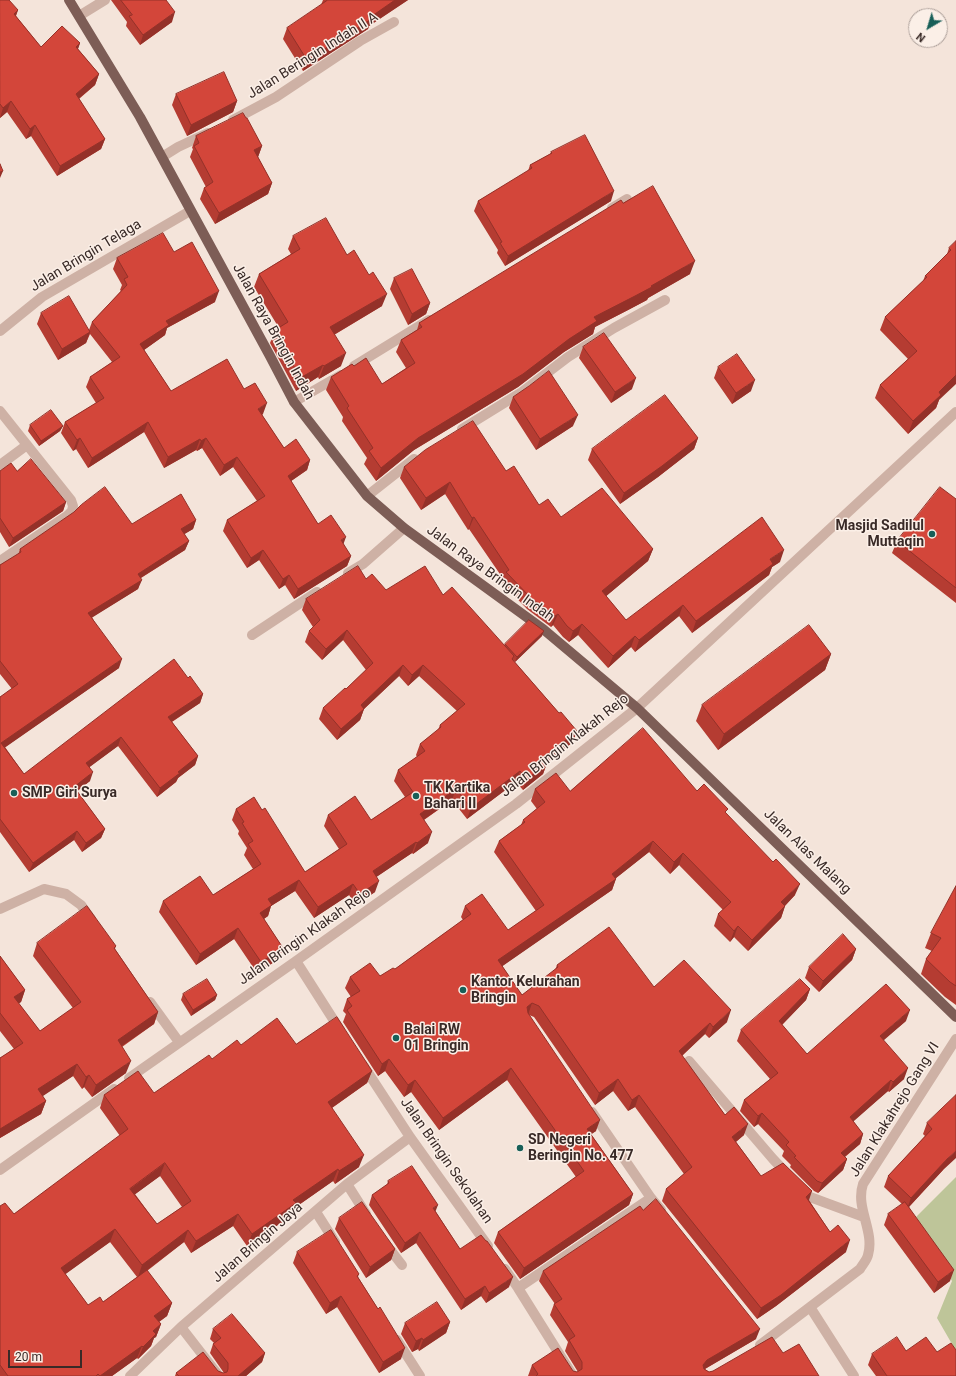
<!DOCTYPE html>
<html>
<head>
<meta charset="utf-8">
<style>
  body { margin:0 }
  #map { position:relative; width:956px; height:1376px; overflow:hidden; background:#f4e4da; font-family:Roboto,sans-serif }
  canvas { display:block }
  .north { position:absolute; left:908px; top:8px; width:40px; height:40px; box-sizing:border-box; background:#fbefe7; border:1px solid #ada09a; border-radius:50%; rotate:218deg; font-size:11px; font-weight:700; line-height:16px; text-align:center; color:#392a27 }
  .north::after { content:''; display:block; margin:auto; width:14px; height:18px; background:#185f58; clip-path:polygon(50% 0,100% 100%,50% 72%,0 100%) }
  .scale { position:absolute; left:8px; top:1350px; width:74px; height:18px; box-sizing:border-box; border:2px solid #392a27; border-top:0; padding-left:5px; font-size:12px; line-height:14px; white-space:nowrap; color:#392a27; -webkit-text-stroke:3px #fbefe7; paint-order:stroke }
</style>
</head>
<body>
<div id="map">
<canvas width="956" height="1376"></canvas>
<div class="north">N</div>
<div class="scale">20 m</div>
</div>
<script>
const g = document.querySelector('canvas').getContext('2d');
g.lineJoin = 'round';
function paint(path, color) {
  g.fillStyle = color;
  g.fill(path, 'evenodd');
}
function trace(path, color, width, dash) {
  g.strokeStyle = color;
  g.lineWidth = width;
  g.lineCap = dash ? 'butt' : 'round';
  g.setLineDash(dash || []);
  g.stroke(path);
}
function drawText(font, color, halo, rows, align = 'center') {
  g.font = font + ' Roboto,sans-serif';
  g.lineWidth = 3;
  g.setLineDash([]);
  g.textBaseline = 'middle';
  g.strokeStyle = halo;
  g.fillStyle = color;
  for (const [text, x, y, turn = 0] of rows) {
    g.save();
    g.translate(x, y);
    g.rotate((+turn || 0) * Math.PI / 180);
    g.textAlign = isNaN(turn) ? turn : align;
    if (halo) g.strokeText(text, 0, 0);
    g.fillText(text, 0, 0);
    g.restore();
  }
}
const green = new Path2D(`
  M 956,1177 L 956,1351 L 937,1318 L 952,1281 L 916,1217 Z`);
const minor = new Path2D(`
  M 79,16 L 105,0
  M 233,120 L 276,97 L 360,41 L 394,22
  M 162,157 L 178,147 L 208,133
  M 612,208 L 627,199
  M 0,331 L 42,297 L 190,211
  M 354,366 L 429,320
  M 294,402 L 341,375
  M 0,411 L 71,500 L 73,506 L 72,511 L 67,516 L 0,561
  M 462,429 L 522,392 L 568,357 L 614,328 L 665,300
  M 0,465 L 27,445
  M 367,496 L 414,459
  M 348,573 L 363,564 L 404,528
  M 252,635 L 317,592
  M 0,909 L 44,889 L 66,894 L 81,905 L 91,919
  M 296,961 L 340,1030
  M 150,1002 L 179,1042
  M 689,1061 L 773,1159 L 788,1175
  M 363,1065 L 410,1137 L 488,1246
  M 129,1078 L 296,961 L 516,804 L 637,708 L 956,412
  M 592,1112 L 651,1198 L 661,1210
  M 0,1170 L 114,1089
  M 347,1184 L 366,1214
  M 801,1189 L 810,1197 L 864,1217
  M 316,1212 L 335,1242
  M 385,1243 L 402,1265
  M 505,1269 L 518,1288 L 573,1376
  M 518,1288 L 651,1198
  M 810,1307 L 854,1376
  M 181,1327 L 219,1376
  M 397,1340 L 420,1376
  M 760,1345 L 860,1269 C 862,1265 867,1260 868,1255 C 875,1231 855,1208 863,1184 L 956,1039
  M 130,1376 L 181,1327 L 347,1184 L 410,1137`);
const major = new Path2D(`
  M 69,0 L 140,117 L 270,356 L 294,402 L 367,496 L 404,528 L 543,629 L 637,708 L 956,1017`);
const wall = new Path2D(`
  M 0,0 L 18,10 L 16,16 L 41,47 L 80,43 L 78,49 L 99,74 L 95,85 L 79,99 L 105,139 L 101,149 L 57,176 L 31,136 L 26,139 L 7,112 L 0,118 Z
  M 111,0 L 166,0 L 172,22 L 140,45 L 126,26 L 127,22 Z
  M 323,0 L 408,0 L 369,26 L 368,29 L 303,71 L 283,39 L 287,28 L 321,5 Z
  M 176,94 L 237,101 L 233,112 L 187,136 L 172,105 Z
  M 246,118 L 262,146 L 258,157 L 272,183 L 268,194 L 215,224 L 200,199 L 204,188 L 206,187 L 190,157 L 193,149 L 192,148 L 196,136 Z
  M 551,152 L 611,201 L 505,266 L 497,253 L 498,250 L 474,211 L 478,201 L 528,171 L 530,165 L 550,154 Z
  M 623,203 L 690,274 L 648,298 L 647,300 L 630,309 L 595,327 L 593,334 L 564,352 L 518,387 L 414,450 L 376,481 L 364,464 L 367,458 L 342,421 L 343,417 L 326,390 L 331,377 L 354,366 L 382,384 L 406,368 L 396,352 L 401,340 L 417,330 L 419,323 Z
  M 293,236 L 347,255 L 382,306 L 334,335 L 341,366 L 319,379 L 318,377 L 296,391 L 270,343 L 275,330 L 279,328 L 254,287 L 259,274 L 291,254 L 288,249 Z
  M 956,241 L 939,400 L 936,408 L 908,434 L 875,398 L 880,385 L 908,359 L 880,330 L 885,317 L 923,281 L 925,276 L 947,254 L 949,248 Z
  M 174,252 L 215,302 L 167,328 L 165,335 L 144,350 L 171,391 L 244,389 L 263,414 L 262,415 L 284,448 L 310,460 L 307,470 L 291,481 L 318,524 L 343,544 L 351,556 L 347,566 L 294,599 L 285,585 L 279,589 L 259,560 L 247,568 L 223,531 L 227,520 L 257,501 L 233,467 L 220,476 L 202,448 L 197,451 L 196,450 L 164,468 L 144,432 L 88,468 L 76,449 L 73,451 L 61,433 L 65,422 L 96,403 L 86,387 L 90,377 L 112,362 L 90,334 L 86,343 L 58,360 L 37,324 L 41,313 L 89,330 L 92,322 L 121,291 L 120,290 L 122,285 L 113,269 L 117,258 Z
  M 394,278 L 430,303 L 426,314 L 408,325 L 390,289 Z
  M 583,347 L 632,389 L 611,403 L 579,358 Z
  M 718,367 L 751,391 L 732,404 L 714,378 Z
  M 513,397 L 573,426 L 536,450 L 509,408 Z
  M 30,425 L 63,426 L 60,431 L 39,446 L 28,431 Z
  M 698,438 L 694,449 L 658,477 L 620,504 L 588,460 L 592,449 Z
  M 404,467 L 506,471 L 539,505 L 561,517 L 653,549 L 648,561 L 606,596 L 626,620 L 780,562 L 772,567 L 769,575 L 692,633 L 679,616 L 635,652 L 631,647 L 608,668 L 578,635 L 569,642 L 563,637 L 553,625 L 551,627 L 527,609 L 502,583 L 504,580 L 469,529 L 468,530 L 445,494 L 421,510 L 400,478 Z
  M 0,471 L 17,471 L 66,502 L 63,511 L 9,547 L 0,532 Z
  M 956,499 L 956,603 L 892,553 L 897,541 Z
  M 196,520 L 193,529 L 184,534 L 189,541 L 185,550 L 141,578 L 138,589 L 92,617 L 119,668 L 5,747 L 24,774 L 188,678 L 203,694 L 200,703 L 172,722 L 198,756 L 195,765 L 178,778 L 176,782 L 157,797 L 118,746 L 89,767 L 90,781 L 77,791 L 105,829 L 101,838 L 82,852 L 74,840 L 29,872 L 0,832 L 0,697 L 12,689 L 0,674 L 0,565 L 18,555 L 20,549 L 132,524 Z
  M 366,579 L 386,590 L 443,595 L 504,645 L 505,644 L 542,636 L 515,662 L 513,660 L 559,713 L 577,731 L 573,742 L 547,763 L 543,774 L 523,790 L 516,782 L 467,819 L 452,800 L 424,820 L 428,843 L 413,854 L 412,853 L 376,877 L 375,892 L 356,905 L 349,895 L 314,918 L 295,891 L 271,906 L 268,916 L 264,919 L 283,948 L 279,959 L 257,973 L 234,939 L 196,965 L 159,912 L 163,901 L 213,895 L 253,869 L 244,855 L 247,848 L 238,834 L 239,831 L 232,820 L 236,809 L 262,810 L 305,872 L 339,849 L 324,826 L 328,815 L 371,820 L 405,797 L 394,781 L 398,770 L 417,757 L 416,755 L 420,744 L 438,730 L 440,725 L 457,711 L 419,676 L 408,686 L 399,676 L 364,709 L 360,720 L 337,740 L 319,719 L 323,708 L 346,689 L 366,670 L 343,640 L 322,660 L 305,642 L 309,631 L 313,627 L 302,610 L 306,599 Z
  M 831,654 L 825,670 L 718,750 L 696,721 L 702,705 Z
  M 535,789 L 570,791 L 697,791 L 727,814 L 795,895 L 785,906 L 781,918 L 748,951 L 734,937 L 730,942 L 714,926 L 718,914 L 723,910 L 679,865 L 670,874 L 649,852 L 616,878 L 612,890 L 502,966 L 522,995 L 555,970 L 557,965 L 654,987 L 727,1022 L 709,1038 L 705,1034 L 682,1056 L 725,1115 L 744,1135 L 736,1142 L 761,1176 L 809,1200 L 830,1232 L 846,1252 L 776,1306 L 757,1319 L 662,1201 L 666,1189 L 684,1174 L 635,1107 L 628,1111 L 613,1091 L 595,1105 L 534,1017 L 529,1015 L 596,1131 L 591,1134 L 633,1194 L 629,1205 L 520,1279 L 494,1243 L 498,1232 L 576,1177 L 507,1080 L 439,1130 L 411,1092 L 404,1097 L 385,1071 L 378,1076 L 343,1022 L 346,1014 L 343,1011 L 347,999 L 351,997 L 345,988 L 350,977 L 380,976 L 395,969 L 463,920 L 461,917 L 465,906 L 508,930 L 536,911 L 494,852 L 499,841 L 521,825 L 523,820 L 537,809 L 531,801 Z
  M 956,886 L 956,1005 L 945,997 L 921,974 L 926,959 L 932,951 L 925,948 L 931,933 Z
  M 37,943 L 116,946 L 115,949 L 158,1012 L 154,1024 L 122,1047 L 126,1073 L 92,1097 L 84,1087 L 82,1089 L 73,1076 L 42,1096 L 46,1101 L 41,1114 L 0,1138 L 0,1058 L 14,1049 L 0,1031 L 0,956 L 25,990 L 21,1002 L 18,1003 L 40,1031 L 73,1008 L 33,956 Z
  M 856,949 L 852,960 L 819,992 L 805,978 L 809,967 Z
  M 810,989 L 806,1000 L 782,1025 L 807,1054 L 906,1021 L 883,1040 L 904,1079 L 889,1092 L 888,1091 L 853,1121 L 863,1134 L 860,1144 L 845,1157 L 847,1159 L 843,1170 L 818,1193 L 814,1191 L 790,1167 L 791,1165 L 782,1156 L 784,1151 L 758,1124 L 754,1127 L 740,1111 L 744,1100 L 770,1079 L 737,1041 L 741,1030 Z
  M 183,994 L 217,995 L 215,1000 L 191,1016 L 181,1000 Z
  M 296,1044 L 372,1071 L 367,1083 L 332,1108 L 359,1167 L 335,1184 L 333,1181 L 293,1209 L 291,1216 L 247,1246 L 233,1226 L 191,1253 L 184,1242 L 147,1271 L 172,1303 L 167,1316 L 159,1322 L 161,1324 L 156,1337 L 154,1338 L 151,1346 L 138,1359 L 137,1358 L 112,1376 L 0,1376 L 0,1206 L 14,1214 L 120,1136 L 100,1108 L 104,1095 L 154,1093 L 212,1059 L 241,1045 ZM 160,1176 L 182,1207 L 157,1224 L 135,1194 ZM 110,1242 L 137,1277 L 103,1302 L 88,1305 L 65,1274 Z
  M 956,1095 L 943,1170 L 909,1207 L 950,1281 L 934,1293 L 884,1225 L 888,1214 L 902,1204 L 884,1187 L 888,1176 L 925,1136 L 923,1134 L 927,1123 Z
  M 388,1181 L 436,1212 L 460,1249 L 509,1287 L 486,1303 L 481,1296 L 461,1310 L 416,1243 L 401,1253 L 369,1205 L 372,1195 L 387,1185 Z
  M 643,1210 L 756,1339 L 705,1369 L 709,1372 L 783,1353 L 819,1376 L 528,1376 L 532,1365 L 578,1372 L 565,1351 L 568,1342 L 550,1315 L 554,1304 L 555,1304 L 539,1281 L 543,1271 Z
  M 339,1218 L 395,1249 L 391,1260 L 366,1278 L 335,1229 Z
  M 297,1252 L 359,1274 L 358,1277 L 378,1309 L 401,1359 L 379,1373 L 337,1307 L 326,1314 L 293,1263 Z
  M 450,1322 L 446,1333 L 419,1351 L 418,1349 L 412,1352 L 401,1334 L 405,1323 Z
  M 213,1329 L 265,1353 L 262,1362 L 246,1376 L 175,1376 L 176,1373 L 218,1371 L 223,1373 L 224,1373 L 210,1353 L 213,1344 L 214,1343 L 210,1339 Z
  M 906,1351 L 937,1352 L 956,1376 L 876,1376 L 868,1365 L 872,1354 Z`);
const shadedWall = new Path2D(`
  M 395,0 L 408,0 L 369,26 L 368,29 L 303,71 L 307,60 Z
  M 18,10 L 14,20 L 14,14 Z
  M 175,12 L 172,22 L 140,45 L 143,35 Z
  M 80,43 L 76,54 L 76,47 Z
  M 99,74 L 95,85 L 72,104 L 76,94 Z
  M 11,101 L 7,112 L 0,118 L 3,108 Z
  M 237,101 L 233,112 L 187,136 L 191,125 Z
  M 35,125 L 31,136 L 26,139 L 30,129 Z
  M 105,139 L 101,149 L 57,176 L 60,166 Z
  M 262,146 L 258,157 L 250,161 L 254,150 Z
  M 3,171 L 0,178 L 0,172 Z
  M 272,183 L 268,194 L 215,224 L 219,213 Z
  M 614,191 L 611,201 L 505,266 L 508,256 Z
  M 695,261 L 690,274 L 648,298 L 647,300 L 630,309 L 595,327 L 593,334 L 564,352 L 518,387 L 414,450 L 376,481 L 381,468 L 418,438 L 594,317 Z
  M 219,291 L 215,302 L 167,328 L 165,335 L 137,355 L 140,344 L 166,321 Z
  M 387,294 L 382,306 L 325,340 L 330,327 Z
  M 430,303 L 426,314 L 408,325 L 412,314 Z
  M 90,332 L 86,343 L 58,360 L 62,349 Z
  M 346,353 L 341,366 L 319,379 L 324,366 Z
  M 323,365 L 318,377 L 296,391 L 300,378 Z
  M 956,375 L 956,384 L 939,400 L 936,408 L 908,434 L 913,421 L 939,392 Z
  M 636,378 L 632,389 L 611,403 L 615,392 Z
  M 755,380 L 751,391 L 732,404 L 736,393 Z
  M 267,403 L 263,414 L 254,419 L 258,409 Z
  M 578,415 L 573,426 L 536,450 L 540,439 Z
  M 148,422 L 144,432 L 88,468 L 92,458 Z
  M 63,426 L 60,431 L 39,446 L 41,441 Z
  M 80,438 L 76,449 L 73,451 L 77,440 Z
  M 206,438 L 202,448 L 197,451 L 201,441 Z
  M 698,438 L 694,449 L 658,477 L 620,504 L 624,493 Z
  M 200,439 L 196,450 L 164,468 L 168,457 Z
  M 237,457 L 233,467 L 220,476 L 224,465 Z
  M 310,460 L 307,470 L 284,486 L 288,476 Z
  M 450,482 L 445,494 L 421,510 L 426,498 Z
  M 66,502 L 63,511 L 9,547 L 13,538 Z
  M 474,517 L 469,529 L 468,530 L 472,518 Z
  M 196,520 L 193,529 L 178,538 L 181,529 Z
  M 346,537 L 342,548 L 341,540 Z
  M 189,541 L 185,550 L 134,582 L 138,574 Z
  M 653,549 L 648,561 L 598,603 L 602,591 Z
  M 263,550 L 259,560 L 247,568 L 251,558 Z
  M 784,550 L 780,562 L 772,567 L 769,575 L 692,633 L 696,621 L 770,559 Z
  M 351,556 L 347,566 L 294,599 L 298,589 Z
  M 289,575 L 285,585 L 279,589 L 283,579 Z
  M 142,580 L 138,589 L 85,622 L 88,613 Z
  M 683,605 L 679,616 L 635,652 L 639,640 Z
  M 558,614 L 553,625 L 551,627 L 555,616 Z
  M 582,624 L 578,635 L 569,642 L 573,631 Z
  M 347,630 L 343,640 L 322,660 L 326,649 Z
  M 544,631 L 542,636 L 515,662 L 517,657 Z
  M 635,636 L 631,647 L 608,668 L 613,656 Z
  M 831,654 L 825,670 L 718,750 L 724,734 Z
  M 122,659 L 119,668 L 0,751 L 1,743 Z
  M 403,665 L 399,676 L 364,709 L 360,720 L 337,740 L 341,729 L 361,705 Z
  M 423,665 L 419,676 L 408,686 L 412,675 Z
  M 203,694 L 200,703 L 165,726 L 168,717 Z
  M 577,731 L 573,742 L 539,769 L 543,758 Z
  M 121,737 L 118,746 L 83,772 L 86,763 Z
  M 198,756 L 195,765 L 178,778 L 176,782 L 157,797 L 160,788 L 178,772 Z
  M 547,763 L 543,774 L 523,790 L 527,779 Z
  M 520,771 L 516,782 L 467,819 L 471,808 Z
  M 93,772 L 90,781 L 71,796 L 74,787 Z
  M 456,789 L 452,800 L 416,825 L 420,814 Z
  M 105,829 L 101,838 L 82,852 L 86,843 Z
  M 77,831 L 74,840 L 29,872 L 33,863 Z
  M 432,832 L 428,843 L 413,854 L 417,843 Z
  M 653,841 L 649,852 L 611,882 L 616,879 L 612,890 L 494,972 L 498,960 L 612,874 Z
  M 416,842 L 412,853 L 369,882 L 373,871 Z
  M 683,853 L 679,865 L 670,874 L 674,862 Z
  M 299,880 L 295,891 L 271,906 L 268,916 L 256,924 L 260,913 L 268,899 Z
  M 379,881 L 375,892 L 356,905 L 360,894 Z
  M 353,884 L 349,895 L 314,918 L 318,907 Z
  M 800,884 L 795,895 L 777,914 L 781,902 Z
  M 785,906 L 781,918 L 748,951 L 752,940 Z
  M 738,926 L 734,937 L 730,942 L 734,931 Z
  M 238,928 L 234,939 L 196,965 L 200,954 Z
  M 283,948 L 279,959 L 257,973 L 261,962 Z
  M 856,949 L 852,960 L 819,992 L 823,981 Z
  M 810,989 L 806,1000 L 775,1032 L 779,1021 Z
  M 25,990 L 21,1002 L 10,1010 L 14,997 Z
  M 217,995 L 215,1000 L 191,1016 L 193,1010 Z
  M 532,1003 L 528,1015 L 527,1007 Z
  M 731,1010 L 727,1022 L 709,1038 L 713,1027 Z
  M 910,1010 L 906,1021 L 876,1047 L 880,1036 Z
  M 158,1012 L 154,1024 L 113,1052 L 118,1040 Z
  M 710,1023 L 705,1034 L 675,1062 L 679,1051 Z
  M 389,1059 L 385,1071 L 378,1076 L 382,1064 Z
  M 131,1061 L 126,1073 L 92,1097 L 96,1085 Z
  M 77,1064 L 73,1076 L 34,1102 L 38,1089 Z
  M 511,1068 L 507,1080 L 439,1130 L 443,1118 Z
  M 908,1068 L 904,1079 L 889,1092 L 893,1082 Z
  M 372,1071 L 367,1083 L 323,1114 L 328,1102 Z
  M 89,1075 L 84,1087 L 82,1089 L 86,1077 Z
  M 618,1079 L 613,1091 L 595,1105 L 599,1093 Z
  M 415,1080 L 411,1092 L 404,1097 L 408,1085 Z
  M 891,1080 L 888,1091 L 846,1128 L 850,1117 Z
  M 639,1095 L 635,1107 L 628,1111 L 632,1100 Z
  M 46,1101 L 41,1114 L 0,1138 L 0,1129 Z
  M 762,1113 L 758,1124 L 754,1127 L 758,1116 Z
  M 600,1120 L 596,1131 L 583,1140 L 587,1129 Z
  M 748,1124 L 744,1135 L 728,1148 L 732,1137 Z
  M 863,1134 L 860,1144 L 837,1163 L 841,1153 Z
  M 956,1151 L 956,1158 L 943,1170 L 907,1209 L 911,1198 L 947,1159 Z
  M 364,1155 L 359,1167 L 335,1184 L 339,1171 Z
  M 847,1159 L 843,1170 L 818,1193 L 822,1183 Z
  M 165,1163 L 160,1176 L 126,1201 L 130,1189 Z
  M 338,1169 L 333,1181 L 293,1209 L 291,1216 L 247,1246 L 252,1234 L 293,1200 Z
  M 812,1191 L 808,1203 L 806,1197 Z
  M 633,1194 L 629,1205 L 520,1279 L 524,1268 Z
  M 438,1205 L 434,1215 L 433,1208 Z
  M 238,1214 L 233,1226 L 191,1253 L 196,1241 Z
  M 115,1229 L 110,1242 L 56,1281 L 61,1268 Z
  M 188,1230 L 184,1242 L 138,1277 L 142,1265 Z
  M 420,1232 L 416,1243 L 401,1253 L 405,1243 Z
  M 850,1240 L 846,1252 L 776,1306 L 757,1319 L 761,1308 Z
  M 395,1249 L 391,1260 L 366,1278 L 370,1267 Z
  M 954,1270 L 950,1281 L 934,1293 L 938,1282 Z
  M 513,1277 L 509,1287 L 486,1303 L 489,1293 Z
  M 485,1286 L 481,1296 L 461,1310 L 465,1299 Z
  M 341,1296 L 337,1307 L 326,1314 L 330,1303 Z
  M 172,1303 L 167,1316 L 149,1329 L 154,1316 Z
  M 450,1322 L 446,1333 L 419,1351 L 423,1340 Z
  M 161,1324 L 156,1337 L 154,1338 L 151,1346 L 138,1359 L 143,1347 L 153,1331 Z
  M 760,1329 L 756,1339 L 703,1370 L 703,1365 L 707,1360 Z
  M 422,1338 L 418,1349 L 412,1352 L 416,1341 Z
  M 142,1346 L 137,1358 L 112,1376 L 100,1376 Z
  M 405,1348 L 401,1359 L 379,1373 L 383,1362 Z
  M 265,1353 L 262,1362 L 246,1376 L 238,1376 Z`);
const building = new Path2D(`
  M 0,0 L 9,0 L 18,10 L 14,14 L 41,47 L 62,26 L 80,43 L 76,47 L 99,74 L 76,94 L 105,139 L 60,166 L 35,125 L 30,129 L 11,101 L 3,108 L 0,104 Z
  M 121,0 L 166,0 L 175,12 L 143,35 L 129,16 L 132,15 Z
  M 328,0 L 395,0 L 372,16 L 373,18 L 307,60 L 287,28 Z
  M 224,72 L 237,101 L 191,125 L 176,94 Z
  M 243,113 L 246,118 L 247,118 L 262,146 L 254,150 L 272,183 L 219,213 L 204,188 L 213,182 L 194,146 L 199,143 L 196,136 Z
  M 585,135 L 614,191 L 508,256 L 500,243 L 502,242 L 478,201 L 532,168 L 530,165 L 552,153 L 551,152 Z
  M 0,164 L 3,171 L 0,172 Z
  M 653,186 L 695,261 L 651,286 L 652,287 L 635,296 L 594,317 L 597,321 L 569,339 L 523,374 L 418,438 L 381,468 L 369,451 L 373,448 L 347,408 L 349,406 L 331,377 L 352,364 L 354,366 L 366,358 L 382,384 L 415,363 L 401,340 L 422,327 L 419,323 L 621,200 L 623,203 Z
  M 326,218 L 347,255 L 354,250 L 369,275 L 373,272 L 387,294 L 330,327 L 346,353 L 324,366 L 323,365 L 300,378 L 275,330 L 288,322 L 259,274 L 300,249 L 293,236 Z
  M 163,233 L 174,252 L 192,242 L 219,291 L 166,321 L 169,325 L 140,344 L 171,391 L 227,359 L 244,389 L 255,383 L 267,403 L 258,409 L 284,448 L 296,439 L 310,460 L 288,476 L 318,524 L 331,515 L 346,537 L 341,540 L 351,556 L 298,589 L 289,575 L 283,579 L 263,550 L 251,558 L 227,520 L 265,496 L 237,457 L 224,465 L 206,438 L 201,441 L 200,439 L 168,457 L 148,422 L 92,458 L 80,438 L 77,440 L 65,422 L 104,398 L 90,377 L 120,357 L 92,322 L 127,285 L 124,279 L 128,277 L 117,258 Z
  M 956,241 L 956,375 L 939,392 L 941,395 L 913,421 L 880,385 L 917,351 L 885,317 L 927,277 L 925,276 L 951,250 L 949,248 Z
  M 412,269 L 430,303 L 412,314 L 394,278 Z
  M 69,296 L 90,332 L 62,349 L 41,313 Z
  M 604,333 L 636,378 L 615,392 L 583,347 Z
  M 737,354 L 755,380 L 736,393 L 718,367 Z
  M 549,371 L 578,415 L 540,439 L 513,397 L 529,386 Z
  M 665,395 L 698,438 L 662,466 L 624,493 L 592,449 Z
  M 51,410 L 63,426 L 41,441 L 30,425 Z
  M 473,421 L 506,471 L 514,466 L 539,505 L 548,499 L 561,517 L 602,488 L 653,549 L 602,591 L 626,620 L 762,517 L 784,550 L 770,559 L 773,564 L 696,621 L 683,605 L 639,640 L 635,636 L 613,656 L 582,624 L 573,631 L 567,626 L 558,614 L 555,616 L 531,598 L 506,572 L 509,570 L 474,517 L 472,518 L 450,482 L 426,498 L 404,467 L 425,450 Z
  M 31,459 L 66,502 L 13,538 L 0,518 L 0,471 L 11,463 L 17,471 Z
  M 105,487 L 132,524 L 181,494 L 196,520 L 181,529 L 189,541 L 138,574 L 142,580 L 88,613 L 122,659 L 1,743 L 24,774 L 174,659 L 188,678 L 190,676 L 203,694 L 168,717 L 198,756 L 178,772 L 180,773 L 160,788 L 121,737 L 86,763 L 93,772 L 74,787 L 105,829 L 86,843 L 77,831 L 33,863 L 0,819 L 0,697 L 18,684 L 0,661 L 0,565 L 21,552 L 20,549 L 74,512 L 81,505 Z
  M 940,487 L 956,499 L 956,588 L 897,541 Z
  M 358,566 L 366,579 L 372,574 L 386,590 L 425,566 L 443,595 L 452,587 L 514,656 L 512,659 L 559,713 L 561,712 L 577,731 L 543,758 L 547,763 L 527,779 L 520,771 L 471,808 L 456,789 L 420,814 L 432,832 L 417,843 L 416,842 L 373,871 L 379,881 L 360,894 L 353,884 L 318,907 L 299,880 L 268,899 L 272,905 L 260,913 L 283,948 L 261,962 L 238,928 L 200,954 L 163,901 L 200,876 L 213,895 L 261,864 L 248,844 L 253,841 L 242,823 L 244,822 L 236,809 L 254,797 L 262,810 L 265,808 L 305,872 L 347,844 L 328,815 L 355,796 L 371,820 L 413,792 L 398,770 L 425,751 L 420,744 L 441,727 L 440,725 L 465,704 L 423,665 L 412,675 L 403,665 L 361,705 L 364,709 L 341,729 L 323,708 L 345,688 L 346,689 L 373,663 L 347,630 L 326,649 L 309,631 L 320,620 L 306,599 Z
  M 529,620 L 544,631 L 517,657 L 505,644 Z
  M 809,625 L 831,654 L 724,734 L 702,705 Z
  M 643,728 L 697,791 L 704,784 L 728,809 L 725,812 L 773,862 L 776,859 L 800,884 L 781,902 L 785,906 L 752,940 L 738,926 L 734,931 L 718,914 L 731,902 L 683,853 L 674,862 L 653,841 L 612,874 L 616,879 L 498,960 L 522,995 L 558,967 L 557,965 L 609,927 L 654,987 L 684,960 L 731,1010 L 713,1027 L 710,1023 L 679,1051 L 725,1115 L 734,1107 L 748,1124 L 732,1137 L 761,1176 L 783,1163 L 812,1191 L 806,1197 L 830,1232 L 838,1225 L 850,1240 L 781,1295 L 761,1308 L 666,1189 L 692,1167 L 639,1095 L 632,1100 L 618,1079 L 599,1093 L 539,1006 L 532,1003 L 527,1007 L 528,1013 L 600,1120 L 587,1129 L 633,1194 L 524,1268 L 498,1232 L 584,1171 L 511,1068 L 443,1118 L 415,1080 L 408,1085 L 389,1059 L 382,1064 L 347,1010 L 352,1006 L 347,999 L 360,991 L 350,977 L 370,963 L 380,976 L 393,968 L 395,969 L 471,914 L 465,906 L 482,894 L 508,930 L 544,905 L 499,841 L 525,822 L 523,820 L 545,802 L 535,789 L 556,773 L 570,791 Z
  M 956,886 L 956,986 L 950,982 L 926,959 L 941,938 L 931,933 Z
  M 87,906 L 116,946 L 114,948 L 158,1012 L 118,1040 L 131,1061 L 96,1085 L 89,1075 L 86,1077 L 77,1064 L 38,1089 L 46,1101 L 0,1129 L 0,1058 L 23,1043 L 0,1013 L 0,956 L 25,990 L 14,997 L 40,1031 L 81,1002 L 37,943 Z
  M 843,934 L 856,949 L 823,981 L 809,967 Z
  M 207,979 L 217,995 L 193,1010 L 183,994 Z
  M 800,979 L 810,989 L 779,1021 L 807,1054 L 886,984 L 910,1010 L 880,1036 L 908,1068 L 893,1082 L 891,1080 L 850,1117 L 863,1134 L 841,1153 L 847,1159 L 822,1183 L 817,1181 L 794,1157 L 796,1156 L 786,1145 L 789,1142 L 762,1113 L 758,1116 L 744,1100 L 778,1073 L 741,1030 Z
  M 337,1017 L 372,1071 L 328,1102 L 364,1155 L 339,1171 L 338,1169 L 293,1200 L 296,1203 L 252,1234 L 238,1214 L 196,1241 L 188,1230 L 142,1265 L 115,1229 L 61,1268 L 88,1305 L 100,1297 L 103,1302 L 147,1270 L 172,1303 L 154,1316 L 161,1324 L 153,1331 L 156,1334 L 143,1347 L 142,1346 L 100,1376 L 98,1374 L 96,1376 L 8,1376 L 0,1365 L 0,1206 L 5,1203 L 14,1214 L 128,1129 L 104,1095 L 138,1071 L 154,1093 L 209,1055 L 212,1059 L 237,1040 L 241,1045 L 277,1018 L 296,1044 ZM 165,1163 L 191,1201 L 157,1224 L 130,1189 Z
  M 956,1095 L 956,1151 L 947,1159 L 911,1198 L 888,1176 L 932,1129 L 927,1123 Z
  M 412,1166 L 438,1205 L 433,1208 L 460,1249 L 481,1235 L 486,1241 L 487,1241 L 513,1277 L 489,1293 L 485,1286 L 465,1299 L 420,1232 L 405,1243 L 372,1195 L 389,1183 L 388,1181 Z
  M 656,1199 L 760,1329 L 707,1360 L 703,1365 L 704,1369 L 709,1372 L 713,1371 L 772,1337 L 783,1353 L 799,1344 L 819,1376 L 536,1376 L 538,1374 L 532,1365 L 558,1348 L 573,1371 L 577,1372 L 582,1369 L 582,1362 L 569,1340 L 575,1336 L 554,1304 L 562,1299 L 543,1271 L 640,1206 L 643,1210 Z
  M 362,1202 L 395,1249 L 370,1267 L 339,1218 Z
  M 905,1202 L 954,1270 L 938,1282 L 888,1214 Z
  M 331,1230 L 359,1274 L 357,1276 L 378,1309 L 380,1307 L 405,1348 L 383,1362 L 341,1296 L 330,1303 L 297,1252 Z
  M 437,1302 L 450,1322 L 423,1340 L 422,1338 L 416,1341 L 405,1323 Z
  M 232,1314 L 265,1353 L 238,1376 L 179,1376 L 176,1373 L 203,1352 L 218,1371 L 223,1373 L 227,1372 L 228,1369 L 228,1363 L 213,1344 L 221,1338 L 213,1329 Z
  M 897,1337 L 906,1351 L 926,1337 L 937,1352 L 951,1343 L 956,1350 L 956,1376 L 887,1376 L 872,1354 Z`);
const markers = [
  [932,534,4,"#185f58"],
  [14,793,4,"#185f58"],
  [416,796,4,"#185f58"],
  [463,990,4,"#185f58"],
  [396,1038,4,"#185f58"],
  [520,1148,4,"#185f58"]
];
const streetNames = [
  ["Jalan Beringin Indah II A",313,56,-32],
  ["Jalan Bringin Telaga",86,256,-31],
  ["Jalan Raya Bringin Indah",273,332,61],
  ["Jalan Raya Bringin Indah",490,574,36],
  ["Jalan Bringin Klakah Rejo",565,746,-38],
  ["Jalan Alas Malang",807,852,44],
  ["Jalan Bringin Klakah Rejo",305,937,-35],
  ["Jalan Klakahrejo Gang VI",895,1110,-58],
  ["Jalan Bringin Sekolahan",446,1161,55],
  ["Jalan Bringin Jaya",258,1243,-41]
];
const poiNames = [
  ["Masjid Sadilul",924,526,"right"],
  ["Muttaqin",924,542,"right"],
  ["TK Kartika",424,788],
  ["Bahari II",424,804],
  ["SMP Giri Surya",22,793],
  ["Kantor Kelurahan",471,982],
  ["Bringin",471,998],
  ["Balai RW",404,1030],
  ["01 Bringin",404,1046],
  ["SD Negeri",528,1140],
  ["Beringin No. 477",528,1156]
];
paint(green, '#bec599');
trace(minor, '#ceb1a5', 10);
trace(major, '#7d5d56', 10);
paint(wall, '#b53c32');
paint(shadedWall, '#943129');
paint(building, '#d3463a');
trace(building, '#943129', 1);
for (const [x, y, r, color] of markers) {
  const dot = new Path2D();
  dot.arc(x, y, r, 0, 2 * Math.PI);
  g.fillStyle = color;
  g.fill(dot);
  trace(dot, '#fbefe7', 1.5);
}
drawText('14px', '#392a27', '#fbefe7', streetNames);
drawText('bold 14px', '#392a27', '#fbefe7', poiNames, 'left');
</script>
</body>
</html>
